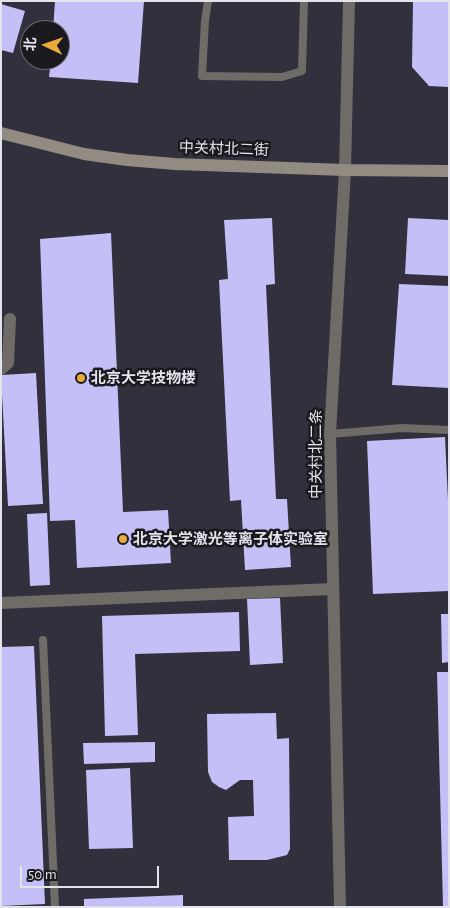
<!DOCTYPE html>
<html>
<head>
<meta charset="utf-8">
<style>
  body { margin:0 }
  #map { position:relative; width:450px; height:908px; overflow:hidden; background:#31303c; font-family:"Alegreya Sans","Noto Sans SC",sans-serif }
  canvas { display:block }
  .frame { position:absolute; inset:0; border:2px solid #e3e3eb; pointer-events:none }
  .north { position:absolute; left:20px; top:20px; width:50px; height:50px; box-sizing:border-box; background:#19191e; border:1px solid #6a6a70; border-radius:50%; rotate:273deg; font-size:14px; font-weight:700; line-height:20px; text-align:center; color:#e3e3eb }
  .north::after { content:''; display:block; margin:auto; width:18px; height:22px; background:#eaaa39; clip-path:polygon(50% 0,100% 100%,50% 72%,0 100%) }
  .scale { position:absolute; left:20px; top:866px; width:139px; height:22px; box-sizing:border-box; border:2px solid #e3e3eb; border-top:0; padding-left:6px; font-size:15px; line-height:18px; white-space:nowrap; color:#e3e3eb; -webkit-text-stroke:4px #19191e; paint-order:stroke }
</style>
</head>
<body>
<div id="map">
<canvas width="450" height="908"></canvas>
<div class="frame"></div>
<div class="north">北</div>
<div class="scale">50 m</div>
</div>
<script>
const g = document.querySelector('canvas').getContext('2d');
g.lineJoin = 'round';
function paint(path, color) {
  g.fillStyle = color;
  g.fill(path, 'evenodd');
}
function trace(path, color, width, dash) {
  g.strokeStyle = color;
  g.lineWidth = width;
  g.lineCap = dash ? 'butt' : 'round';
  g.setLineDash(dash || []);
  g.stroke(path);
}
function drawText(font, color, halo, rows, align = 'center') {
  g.font = font + ' "Alegreya Sans","Noto Sans SC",sans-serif';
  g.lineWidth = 5;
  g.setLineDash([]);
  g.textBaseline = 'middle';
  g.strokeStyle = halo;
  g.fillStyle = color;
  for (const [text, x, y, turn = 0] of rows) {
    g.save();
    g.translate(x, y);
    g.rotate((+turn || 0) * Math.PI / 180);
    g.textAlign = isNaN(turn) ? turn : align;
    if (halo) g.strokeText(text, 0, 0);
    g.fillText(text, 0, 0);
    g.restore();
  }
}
const building = new Path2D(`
  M 55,1 L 144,1 L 138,83 L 49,77 L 51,60 L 60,60 L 60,30 L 53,30 Z
  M 413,1 L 449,1 L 449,87 L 429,86 L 412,67 Z
  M 1,4 L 25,11 L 13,53 L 1,50 Z
  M 272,218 L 275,284 L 266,285 L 276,499 L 287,499 L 291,567 L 245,570 L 241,500 L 230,501 L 219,280 L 228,279 L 224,220 Z
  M 408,218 L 449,220 L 449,276 L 405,274 Z
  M 111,233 L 123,512 L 168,510 L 171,563 L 77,568 L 75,520 L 50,521 L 40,239 Z
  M 399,284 L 449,286 L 449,388 L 392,385 Z
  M 36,373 L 43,504 L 8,506 L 1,375 Z
  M 445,437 L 449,521 L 449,591 L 373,594 L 367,441 Z
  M 47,513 L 50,585 L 30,586 L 27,514 Z
  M 280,598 L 283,663 L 250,665 L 247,599 Z
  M 239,612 L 240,651 L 135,654 L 138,735 L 105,736 L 102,616 Z
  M 441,614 L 449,614 L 449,662 L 442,663 Z
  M 34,646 L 45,904 L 1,906 L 1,647 Z
  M 437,672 L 449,672 L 449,907 L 443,907 Z
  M 276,713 L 277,739 L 289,738 L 290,849 L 287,855 L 267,860 L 229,860 L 228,817 L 254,816 L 253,780 L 240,780 L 226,790 L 219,787 L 212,782 L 208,772 L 207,714 Z
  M 155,742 L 155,762 L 84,764 L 83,743 Z
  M 130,768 L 133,848 L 89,849 L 86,770 Z
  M 183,895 L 183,907 L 84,907 L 84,899 Z`);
const lane = new Path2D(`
  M 208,1 L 205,21 L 202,76 L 282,77 L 302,71 L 304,1
  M 330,434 L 402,428 L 449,430
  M 43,640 L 55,907`);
const street = new Path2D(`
  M 1,369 L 8,363 L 10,319
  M 1,603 L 333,589
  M 340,907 L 330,434 L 345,170 L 349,1`);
const secondary = new Path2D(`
  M 1,133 L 84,154 L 127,160 L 175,164 L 345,170 L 449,171`);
const markers = [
  [81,378,5,"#eaaa39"],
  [123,539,5,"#eaaa39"]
];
const streetNames = [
  ["中关村北二街",224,149,2],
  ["中关村北二条",316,454,-90]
];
const poiNames = [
  ["北京大学技物楼",91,378],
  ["北京大学激光等离子体实验室",133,539]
];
paint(building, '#c4bff6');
trace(lane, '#6f6b66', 8);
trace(street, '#6f6b66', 12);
trace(secondary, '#918b82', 12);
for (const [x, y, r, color] of markers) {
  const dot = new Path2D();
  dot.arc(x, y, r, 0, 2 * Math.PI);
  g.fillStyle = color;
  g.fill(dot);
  trace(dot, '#19191e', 2);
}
drawText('15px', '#e3e3eb', '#19191e', streetNames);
drawText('bold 15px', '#e3e3eb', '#19191e', poiNames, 'left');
</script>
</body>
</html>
